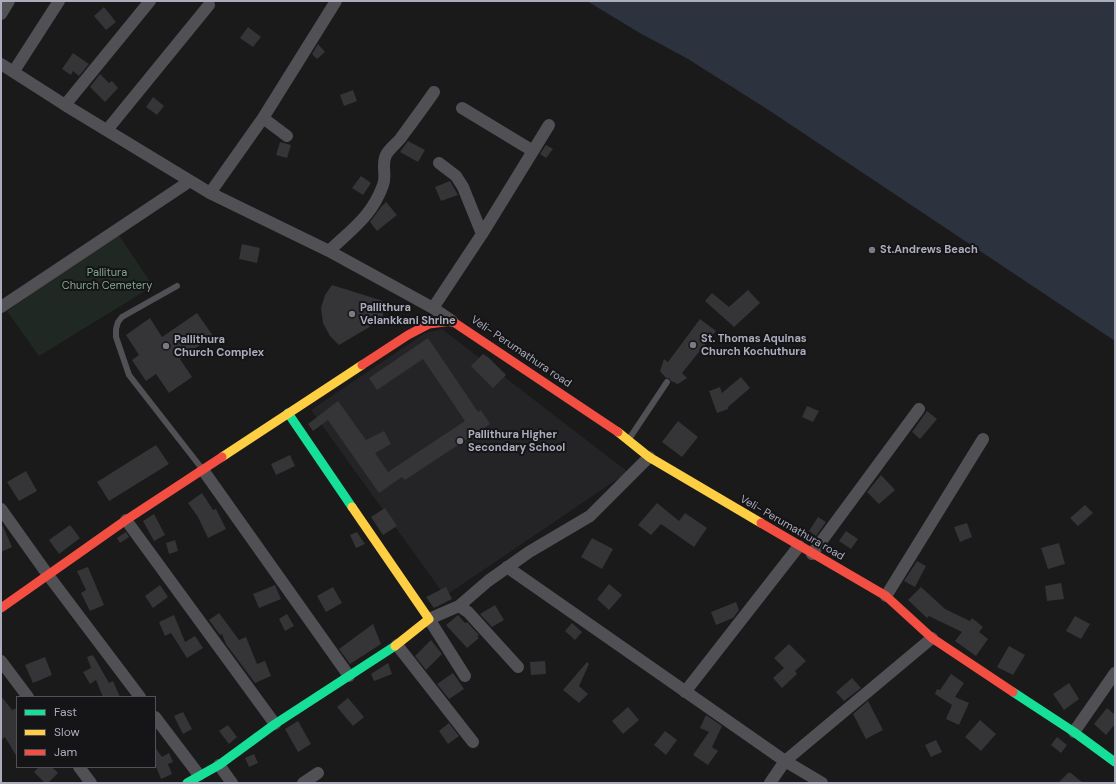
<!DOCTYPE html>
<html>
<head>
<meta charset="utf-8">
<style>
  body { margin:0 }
  #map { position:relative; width:1116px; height:784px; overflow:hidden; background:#1a1a1b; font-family:"DM Sans",sans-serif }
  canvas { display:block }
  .frame { position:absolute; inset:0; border:2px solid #abadbc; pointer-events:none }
  .legend { position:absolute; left:16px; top:696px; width:140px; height:72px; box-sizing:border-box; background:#151417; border:1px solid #515159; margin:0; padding:5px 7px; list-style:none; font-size:12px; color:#abadbc }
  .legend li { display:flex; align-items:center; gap:8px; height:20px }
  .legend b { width:20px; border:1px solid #515159 }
</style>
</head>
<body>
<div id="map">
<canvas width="1116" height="784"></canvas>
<div class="frame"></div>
<ul class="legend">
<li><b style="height:5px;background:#16e098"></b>Fast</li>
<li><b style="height:5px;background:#ffcf43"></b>Slow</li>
<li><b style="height:5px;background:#f24e42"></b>Jam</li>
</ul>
</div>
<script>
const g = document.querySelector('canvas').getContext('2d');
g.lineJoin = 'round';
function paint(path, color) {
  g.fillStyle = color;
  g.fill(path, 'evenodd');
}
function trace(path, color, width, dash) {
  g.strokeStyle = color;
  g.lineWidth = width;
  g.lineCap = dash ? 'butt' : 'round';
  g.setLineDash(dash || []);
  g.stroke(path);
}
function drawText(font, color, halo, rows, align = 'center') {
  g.font = font + ' "DM Sans",sans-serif';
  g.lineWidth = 4;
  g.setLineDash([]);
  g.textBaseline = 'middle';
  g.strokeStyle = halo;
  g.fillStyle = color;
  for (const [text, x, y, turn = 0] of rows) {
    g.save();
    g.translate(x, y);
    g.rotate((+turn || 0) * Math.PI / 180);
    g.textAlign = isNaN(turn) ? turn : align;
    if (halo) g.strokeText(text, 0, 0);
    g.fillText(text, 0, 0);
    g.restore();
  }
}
const built = new Path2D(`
  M 442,329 L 628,472 L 445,596 L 311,410 L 425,333 Z`);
const green = new Path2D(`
  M 118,234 L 153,286 L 39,356 L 7,311 Z`);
const water = new Path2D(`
  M 587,1 L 1115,1 L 1115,341 L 767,109 L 688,59 L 638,32 Z`);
const building = new Path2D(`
  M 104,7 L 116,22 L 106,30 L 94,16 Z
  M 248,27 L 261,37 L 253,47 L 240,38 Z
  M 318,44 L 325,52 L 317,59 L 312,54 Z
  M 73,53 L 89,64 L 79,76 L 73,71 L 71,75 L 62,69 Z
  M 100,74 L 109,83 L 112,81 L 118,88 L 105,102 L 90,87 Z
  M 353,90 L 357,101 L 344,106 L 340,95 Z
  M 153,97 L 164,106 L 157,115 L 146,107 Z
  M 408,141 L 425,150 L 418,162 L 400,152 Z
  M 280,142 L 291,145 L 287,158 L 276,155 Z
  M 546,145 L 553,149 L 546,158 L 540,154 Z
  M 361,176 L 371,183 L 363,195 L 352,188 Z
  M 450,181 L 458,195 L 441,201 L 435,187 Z
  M 386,202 L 397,215 L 377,231 L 370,222 L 381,207 Z
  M 242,244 L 260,248 L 257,263 L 239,259 Z
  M 332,285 L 383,301 L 383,319 L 339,345 L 330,336 L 323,323 L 321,308 L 325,295 Z
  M 748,290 L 760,303 L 734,327 L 705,301 L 712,293 L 729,307 Z
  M 197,313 L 213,336 L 180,359 L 192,377 L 169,393 L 156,374 L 146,381 L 132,360 L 139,355 L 126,335 L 150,318 L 162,337 Z
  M 700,319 L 716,331 L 682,373 L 687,378 L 678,384 L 671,381 L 669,378 L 666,378 L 660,371 L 664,359 L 668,362 Z
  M 428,338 L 478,412 L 481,410 L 490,424 L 405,480 L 402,477 L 379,493 L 328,420 L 313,431 L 308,424 L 338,401 L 366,440 L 384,431 L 391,444 L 375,453 L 388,472 L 465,421 L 423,359 L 377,390 L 369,378 Z
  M 483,354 L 489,358 L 506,375 L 493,388 L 471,366 Z
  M 741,377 L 750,388 L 728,407 L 728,409 L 717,413 L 709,391 L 720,387 L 722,393 Z
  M 807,406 L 819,411 L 813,422 L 802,417 Z
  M 927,411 L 937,419 L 920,439 L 912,432 Z
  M 678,421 L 698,437 L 682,457 L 662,442 Z
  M 156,445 L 169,464 L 109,501 L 97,482 Z
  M 290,455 L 295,466 L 276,475 L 271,464 Z
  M 26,471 L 37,491 L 19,501 L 7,482 Z
  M 881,475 L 895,490 L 879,504 L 867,492 Z
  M 202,493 L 213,510 L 216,509 L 226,529 L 208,538 L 198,517 L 188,503 Z
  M 657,503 L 679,521 L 685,513 L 707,528 L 694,547 L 661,524 L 651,535 L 638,525 Z
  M 1085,505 L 1093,513 L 1078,526 L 1070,518 Z
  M 385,508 L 397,526 L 383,535 L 371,517 Z
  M 154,514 L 165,535 L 154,541 L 143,521 Z
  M 818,517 L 826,522 L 816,536 L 809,531 Z
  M 1,522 L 12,547 L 1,552 Z
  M 967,523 L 972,537 L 960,542 L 954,527 Z
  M 70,525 L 80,538 L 59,554 L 49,540 Z
  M 846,531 L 858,539 L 851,549 L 839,541 Z
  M 126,532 L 129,537 L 120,543 L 117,538 Z
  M 357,532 L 365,544 L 356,548 L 350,535 Z
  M 592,538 L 613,549 L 602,569 L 581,557 Z
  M 175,540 L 178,551 L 169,554 L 166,543 Z
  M 1059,543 L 1065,564 L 1048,569 L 1041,548 Z
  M 917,561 L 926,566 L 915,587 L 904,581 Z
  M 88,567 L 104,605 L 90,611 L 81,593 L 86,590 L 77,571 Z
  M 1061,583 L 1064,599 L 1047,601 L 1045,586 Z
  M 609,584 L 622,595 L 609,610 L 597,599 Z
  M 160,585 L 168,597 L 153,608 L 145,596 Z
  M 275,585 L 281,599 L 259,608 L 253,594 Z
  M 333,587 L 342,603 L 326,612 L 317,596 Z
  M 446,587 L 452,599 L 434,608 L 426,597 Z
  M 921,587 L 945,609 L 970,621 L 972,618 L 983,627 L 979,632 L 988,639 L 976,656 L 955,641 L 962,632 L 929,616 L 927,618 L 908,600 Z
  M 736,602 L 739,610 L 733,618 L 716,625 L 711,612 Z
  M 495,605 L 504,620 L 492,627 L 480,614 Z
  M 219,613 L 239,640 L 246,637 L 257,664 L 265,661 L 271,676 L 255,683 L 226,644 L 222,634 L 220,635 L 209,620 Z
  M 287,614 L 294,626 L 285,631 L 279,619 Z
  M 174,615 L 185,642 L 195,636 L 203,648 L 187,658 L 171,633 L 165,636 L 159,622 Z
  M 458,615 L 465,623 L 467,622 L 479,635 L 477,636 L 479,638 L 467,648 L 446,625 Z
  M 1075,616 L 1090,624 L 1081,639 L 1066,631 Z
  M 572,623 L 582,632 L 575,640 L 565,631 Z
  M 373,624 L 381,644 L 350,664 L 339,649 Z
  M 431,640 L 442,654 L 426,670 L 415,656 Z
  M 789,644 L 806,661 L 795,671 L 797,674 L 782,688 L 773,678 L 784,668 L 774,658 Z
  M 1009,646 L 1025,655 L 1013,675 L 997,667 Z
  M 93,655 L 109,683 L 113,681 L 120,697 L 103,697 L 96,680 L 90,684 L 83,672 L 91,668 L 87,657 Z
  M 45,657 L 52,675 L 33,683 L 25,665 Z
  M 545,661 L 546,674 L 531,675 L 530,662 Z
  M 587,662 L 589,664 L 579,686 L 588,694 L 579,703 L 563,690 Z
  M 388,663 L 392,674 L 374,681 L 371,674 Z
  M 453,673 L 464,689 L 449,699 L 437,684 Z
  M 951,674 L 964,683 L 955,697 L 969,703 L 959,725 L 946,719 L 952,705 L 935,694 L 937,689 L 940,690 Z
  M 852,678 L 861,688 L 844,701 L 836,692 Z
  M 1069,683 L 1079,699 L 1064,710 L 1053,694 Z
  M 1,696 L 12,710 L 17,708 L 17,757 L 5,737 L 1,740 Z
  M 348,698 L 364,717 L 353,726 L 337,707 Z
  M 868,701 L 883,730 L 866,739 L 853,714 Z
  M 628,707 L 639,720 L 623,734 L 612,721 Z
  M 1107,708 L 1115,715 L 1115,724 L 1106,735 L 1094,724 Z
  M 183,712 L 192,729 L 183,734 L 174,716 Z
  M 706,715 L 722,726 L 712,747 L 718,751 L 708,765 L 693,755 L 709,732 L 700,728 Z
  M 980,720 L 996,734 L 981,751 L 965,737 Z
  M 298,721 L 311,744 L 298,752 L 285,729 Z
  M 449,723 L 459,736 L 448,744 L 439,731 Z
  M 228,725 L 237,737 L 229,744 L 219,731 Z
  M 665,731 L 677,740 L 666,755 L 654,745 Z
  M 1057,737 L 1067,745 L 1061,753 L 1051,745 Z
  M 936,740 L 942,752 L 931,757 L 925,745 Z
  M 155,747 L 162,757 L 169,753 L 173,762 L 168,764 L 172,774 L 161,779 L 155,764 Z
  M 254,754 L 258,763 L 249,767 L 245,758 Z
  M 39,767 L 52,767 L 58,773 L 48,783 L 45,783 L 34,772 Z
  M 1068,773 L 1071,773 L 1083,783 L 1058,783 Z`);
const lane = new Path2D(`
  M 177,286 L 122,317 L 118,322 L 116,329 L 116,337 L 129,375 L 203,470
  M 629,439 L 667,382`);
const street = new Path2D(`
  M 1,14 L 9,1
  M 1,64 L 65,105 L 210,193 L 329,251 L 433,308 L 452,321
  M 14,71 L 59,1
  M 65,105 L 150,1
  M 462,108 L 533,151
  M 263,118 L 287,136
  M 107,130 L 209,5
  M 439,163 L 456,176 L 463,187 L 482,234
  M 210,193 L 263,118 L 336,1
  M 329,251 C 352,229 372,216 383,185 C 387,175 381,165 386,155 C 389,149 395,145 400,139 C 411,124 423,108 434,92
  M 1,307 L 190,181
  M 433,308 L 482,234 L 549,125
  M 203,470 L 349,676
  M 1,509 L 48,575 L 140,697
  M 126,520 L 275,724
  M 812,554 L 919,409
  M 507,567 L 785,761 L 822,783
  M 886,596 L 983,439
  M 459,606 L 488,581 L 529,552 L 590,516 L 649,457
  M 397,645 L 473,742
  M 1,661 L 28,697
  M 465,676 L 429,619 L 459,606 L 468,612 L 518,667
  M 685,692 L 799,546
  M 155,717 L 199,775
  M 1074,732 L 1115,673
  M 219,765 L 232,783
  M 79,767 L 91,783
  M 303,783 L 318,773
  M 770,783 L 785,761 L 932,638`);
const fast = new Path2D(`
  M 288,413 L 352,507
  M 1013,692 L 1074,732 L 1115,762
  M 187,783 L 219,765 L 275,724 L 395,646`);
const slow = new Path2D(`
  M 618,432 L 649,457 L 761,523
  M 222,457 L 362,365
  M 352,507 L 429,619 L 395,646`);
const jam = new Path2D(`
  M 362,365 L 408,335 L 429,324 L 452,321 L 618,432
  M 761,523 L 886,596 L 932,638 L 1013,692
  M 1,608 L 126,520 L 222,457`);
const markers = [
  [872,250,4,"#787a84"],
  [352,314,4,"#787a84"],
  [693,345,4,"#787a84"],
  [166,346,4,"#787a84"],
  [460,441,4,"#787a84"]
];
const poiNames = [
  ["St.Andrews Beach",880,250],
  ["Pallithura",360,308],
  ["Velankkani Shrine",360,321],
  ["St. Thomas Aquinas",701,339],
  ["Church Kochuthura",701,352],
  ["Pallithura",174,340],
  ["Church Complex",174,353],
  ["Pallithura Higher",468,435],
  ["Secondary School",468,448]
];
const parkNames = [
  ["Pallitura",107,273],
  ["Church Cemetery",107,286]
];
const streetNames = [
  ["Veli- Perumathura road",521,352,34],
  ["Veli- Perumathura road",792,528,30]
];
paint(built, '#242427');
paint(green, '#202823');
paint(water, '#2c323e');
paint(building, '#353537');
trace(lane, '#505055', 6);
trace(street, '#505055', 12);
trace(fast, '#16e098', 9);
trace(slow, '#ffcf43', 9);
trace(jam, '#f24e42', 9);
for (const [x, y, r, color] of markers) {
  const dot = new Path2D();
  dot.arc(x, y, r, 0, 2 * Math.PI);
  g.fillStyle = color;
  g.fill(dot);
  trace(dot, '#151417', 1.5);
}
drawText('bold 11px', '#abadbc', '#151417', poiNames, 'left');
drawText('11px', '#81a78c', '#151417', parkNames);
drawText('11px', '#abadbc', '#151417', streetNames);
</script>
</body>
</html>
